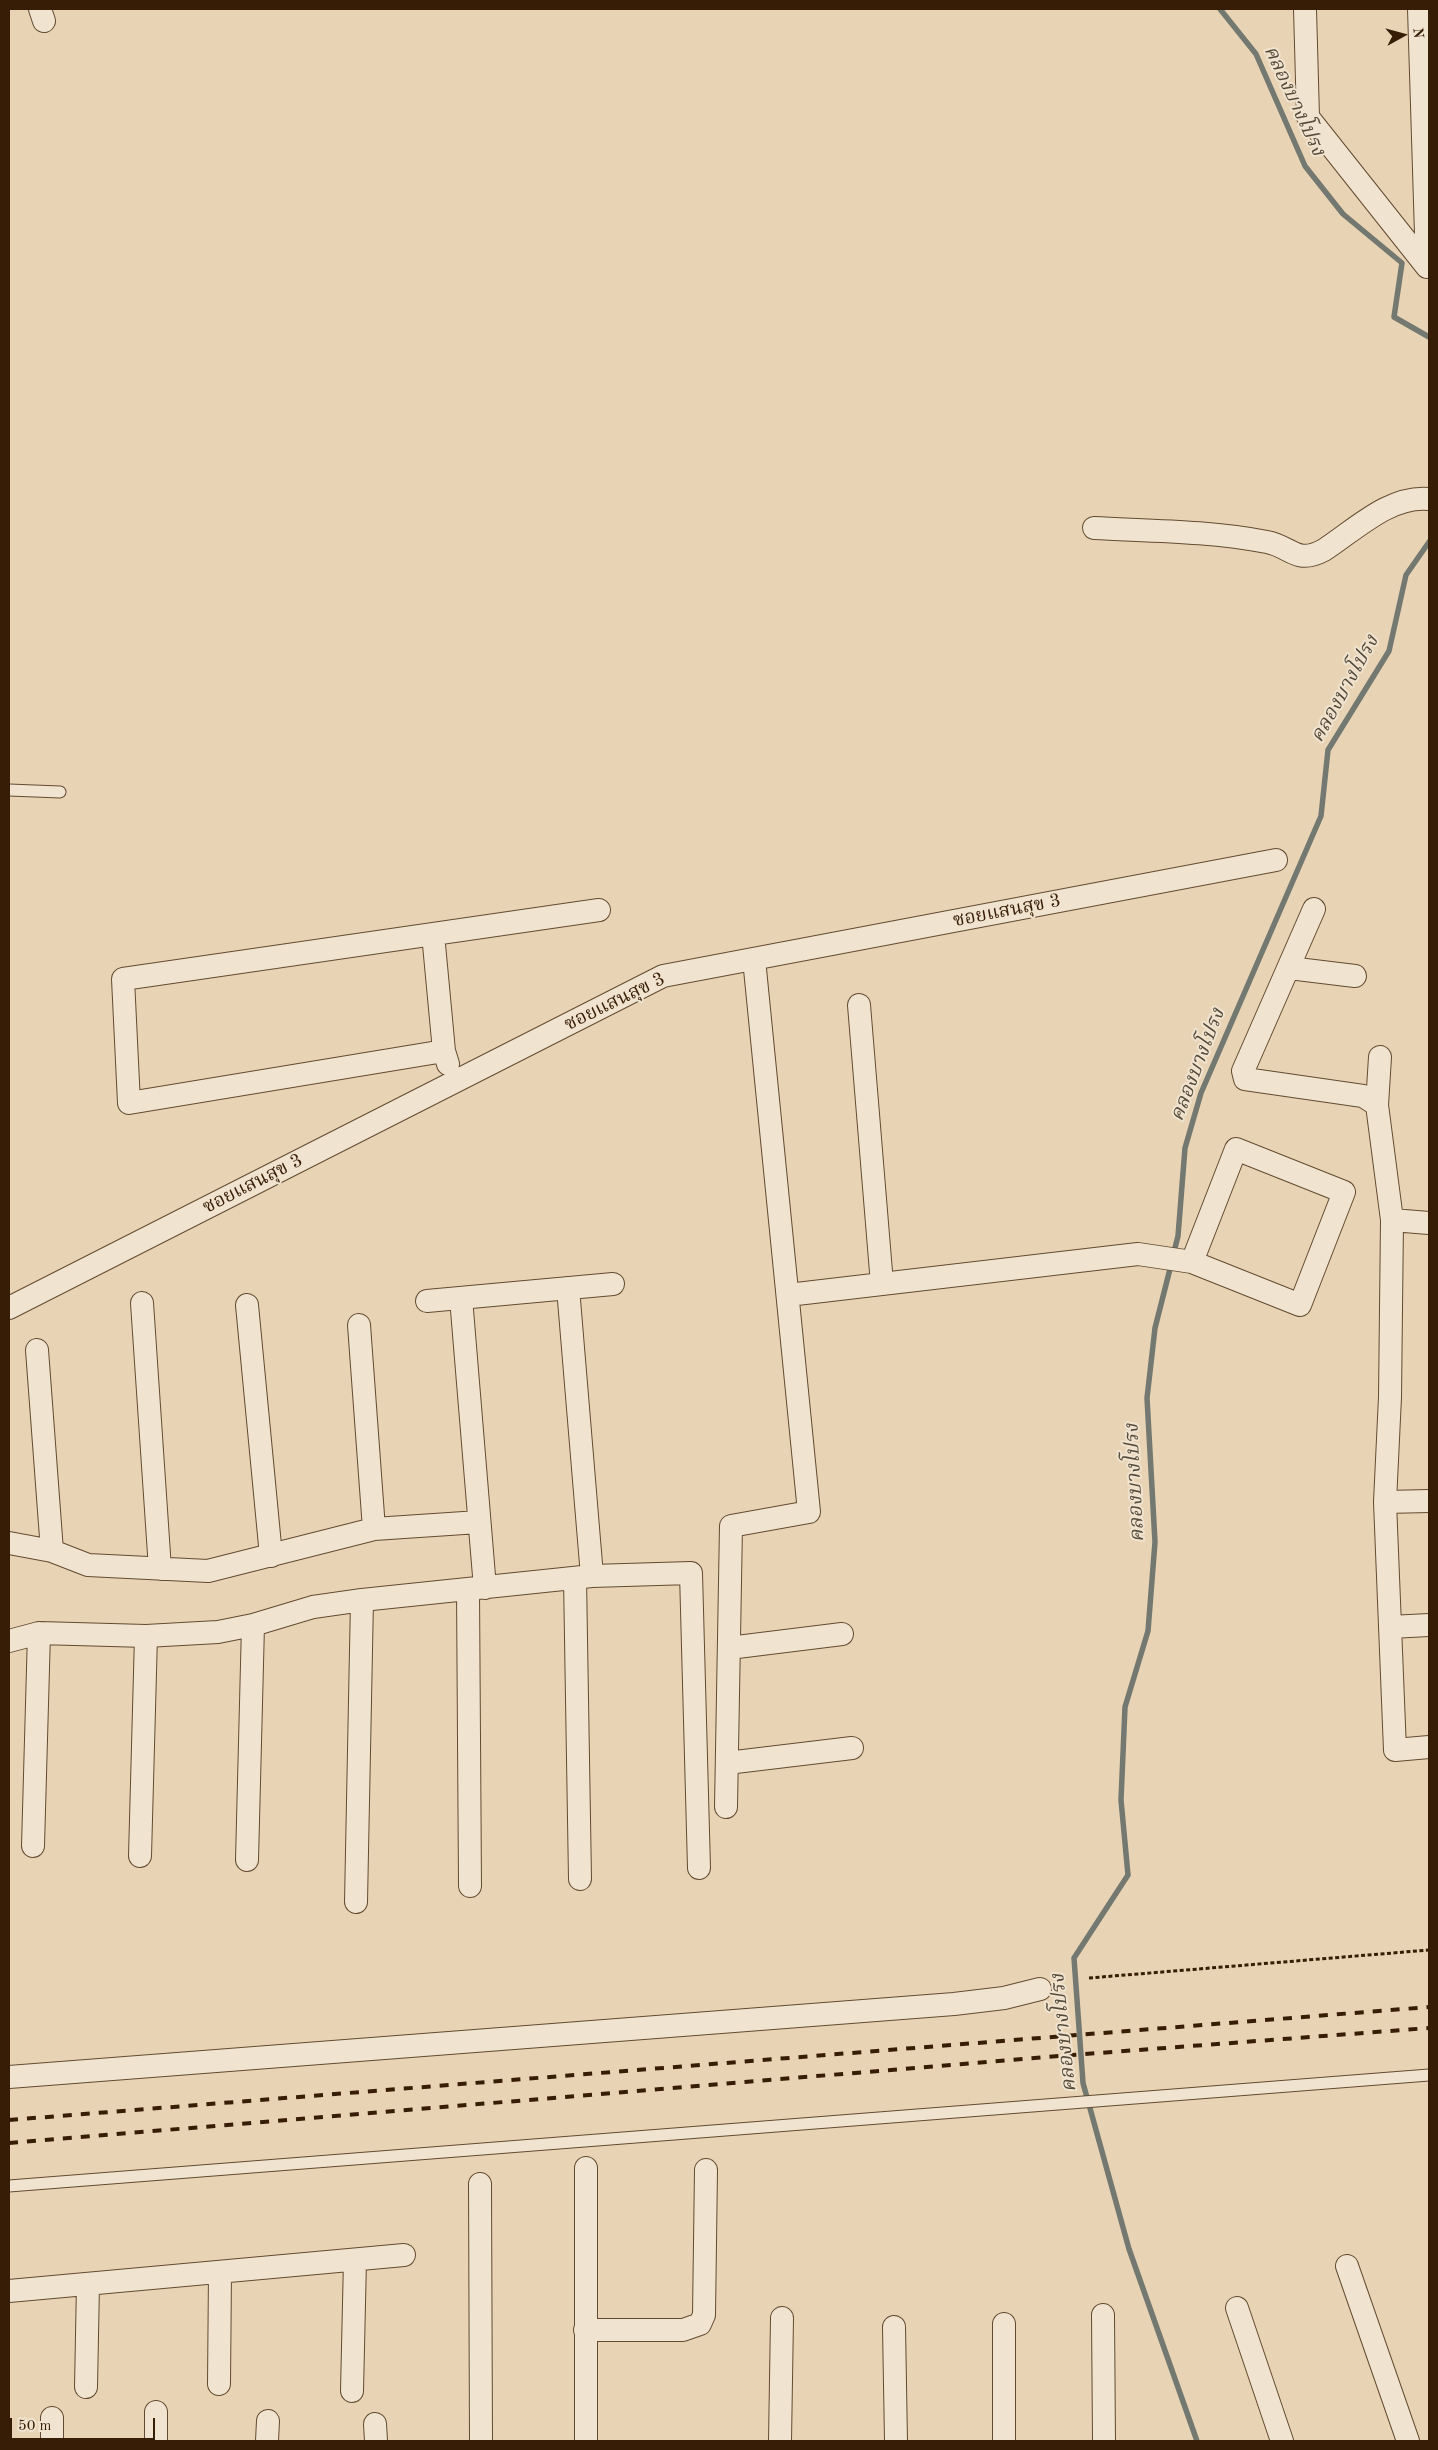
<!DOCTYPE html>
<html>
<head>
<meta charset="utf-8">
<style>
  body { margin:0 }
  #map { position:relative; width:1438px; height:2450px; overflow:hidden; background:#e8d4b5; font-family:"Old Standard TT",serif }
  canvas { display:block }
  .frame { position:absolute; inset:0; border:10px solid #371d05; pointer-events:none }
  .north { position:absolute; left:1378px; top:10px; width:50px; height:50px; -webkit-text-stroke:4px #f0e3cf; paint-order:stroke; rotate:83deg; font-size:14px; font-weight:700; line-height:20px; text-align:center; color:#371d05 }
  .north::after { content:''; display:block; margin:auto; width:18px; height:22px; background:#371d05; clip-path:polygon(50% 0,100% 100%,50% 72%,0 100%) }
  .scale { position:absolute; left:10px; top:2418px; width:145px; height:22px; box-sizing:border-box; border:2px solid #371d05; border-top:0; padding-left:6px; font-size:15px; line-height:18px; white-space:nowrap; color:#371d05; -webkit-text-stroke:4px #f0e3cf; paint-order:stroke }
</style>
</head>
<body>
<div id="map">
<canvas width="1438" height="2450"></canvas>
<div class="frame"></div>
<div class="north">N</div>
<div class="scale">50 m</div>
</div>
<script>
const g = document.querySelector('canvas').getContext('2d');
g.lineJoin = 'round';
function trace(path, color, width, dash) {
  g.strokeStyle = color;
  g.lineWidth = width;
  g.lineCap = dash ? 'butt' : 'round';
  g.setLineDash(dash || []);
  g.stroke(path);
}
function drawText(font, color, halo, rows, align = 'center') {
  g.font = font + ' "Old Standard TT","Noto Serif Thai",serif';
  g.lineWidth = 4;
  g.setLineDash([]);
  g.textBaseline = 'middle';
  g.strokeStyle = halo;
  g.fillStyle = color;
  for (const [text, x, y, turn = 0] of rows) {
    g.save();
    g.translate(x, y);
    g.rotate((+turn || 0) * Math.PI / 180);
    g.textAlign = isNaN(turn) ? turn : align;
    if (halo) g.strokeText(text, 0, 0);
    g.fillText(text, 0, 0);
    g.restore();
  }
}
const stream = new Path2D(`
  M 1220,9 L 1256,54 L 1305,166 L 1343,214 L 1402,263 L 1394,317 L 1429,337
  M 1173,1256 L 1178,1236 L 1185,1148 L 1201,1093 L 1321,816 L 1328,750 L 1389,651 L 1406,575 L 1429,542
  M 1171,1265 L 1155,1328 L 1147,1398 L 1155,1542 L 1148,1631 L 1125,1707 L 1121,1800 L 1128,1875 L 1074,1958 L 1083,2083 L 1129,2249 L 1197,2441`);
const path = new Path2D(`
  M 1089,1978 L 1429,1950`);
const lane = new Path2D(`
  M 9,790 L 60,792
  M 9,2186 L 1429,2075`);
const street = new Path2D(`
  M 40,9 L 44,21
  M 1305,9 L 1308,117 L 1427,267 L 1429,267
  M 1419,9 L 1427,267
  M 1094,528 C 1152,531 1210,531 1267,542 C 1292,547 1296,565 1324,550 C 1355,530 1390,495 1429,499
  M 1314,909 L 1243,1071 L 1245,1079 L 1363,1096 L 1377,1105 L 1392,1220 L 1390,1397 L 1385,1502 L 1395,1750 L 1429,1747
  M 433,934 L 444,1051 L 448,1064
  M 1289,968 L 1355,976
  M 859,1005 L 882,1284
  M 444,1051 L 129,1103 L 123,979 L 599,910
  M 1377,1105 L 1380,1057
  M 1236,1149 L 1344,1192 L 1300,1305 L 1192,1262 Z
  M 1392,1220 L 1429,1223
  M 568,1288 L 592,1576
  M 788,1295 L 1138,1254 L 1192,1262
  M 461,1298 L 485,1588
  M 427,1301 L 613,1284
  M 142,1303 L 160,1569
  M 247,1305 L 271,1556
  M 9,1308 L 663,976 L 1276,860
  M 359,1325 L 374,1529
  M 37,1350 L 52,1551
  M 1385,1502 L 1429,1501
  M 9,1543 L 52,1551 L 88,1565 L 208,1571 L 374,1529 L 479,1522
  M 575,1578 L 580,1879
  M 468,1590 L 470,1886
  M 1390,1627 L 1429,1625
  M 9,1641 L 39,1633 L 146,1636 L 218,1632 L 253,1625 L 313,1607 L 362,1600 L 592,1576 L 691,1573 L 699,1868
  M 729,1648 L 842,1634
  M 727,1763 L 852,1748
  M 726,1807 L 731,1526 L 809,1512 L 754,959
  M 33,1846 L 39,1633
  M 140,1856 L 146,1636
  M 247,1860 L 253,1625
  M 356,1902 L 362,1600
  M 9,2077 L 954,2004 L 1004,1998 L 1040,1989
  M 480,2184 L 481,2441
  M 1347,2266 L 1408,2441
  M 9,2291 L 404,2255
  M 1237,2308 L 1282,2441
  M 1103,2315 L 1104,2441
  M 894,2327 L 896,2441
  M 585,2330 L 683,2330 L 700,2324 L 704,2315 L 706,2170
  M 219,2384 L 220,2272
  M 86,2387 L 88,2284
  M 352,2391 L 355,2260
  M 156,2412 L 156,2441
  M 375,2424 L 376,2441
  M 52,2441 L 52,2418
  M 267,2441 L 268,2421
  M 586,2441 L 586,2168
  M 780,2441 L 782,2318
  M 1004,2441 L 1004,2324`);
const rail = new Path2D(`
  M 9,2120 L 1429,2007
  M 9,2143 L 1059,2056 L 1429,2028`);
const streetNames = [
  ["ซอยแสนสุข 3",1007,911,-11],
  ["ซอยแสนสุข 3",615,1002,-26],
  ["ซอยแสนสุข 3",253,1184,-27]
];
const waterNames = [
  ["คลองบางโปรง",1294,101,65],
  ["คลองบางโปรง",1345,689,-61],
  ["คลองบางโปรง",1198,1065,-69],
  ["คลองบางโปรง",1135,1483,-93],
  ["คลองบางโปรง",1064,2033,-96]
];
trace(stream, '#737970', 5.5);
trace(lane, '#634b31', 13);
trace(street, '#634b31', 24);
trace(path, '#371d05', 3, [4, 2.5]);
trace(lane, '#f0e3cf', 11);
trace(street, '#f0e3cf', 22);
trace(rail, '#371d05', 4, [9, 9]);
drawText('19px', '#371d05', '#f0e3cf', streetNames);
drawText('italic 20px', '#554b3a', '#f0e3cf', waterNames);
</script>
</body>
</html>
